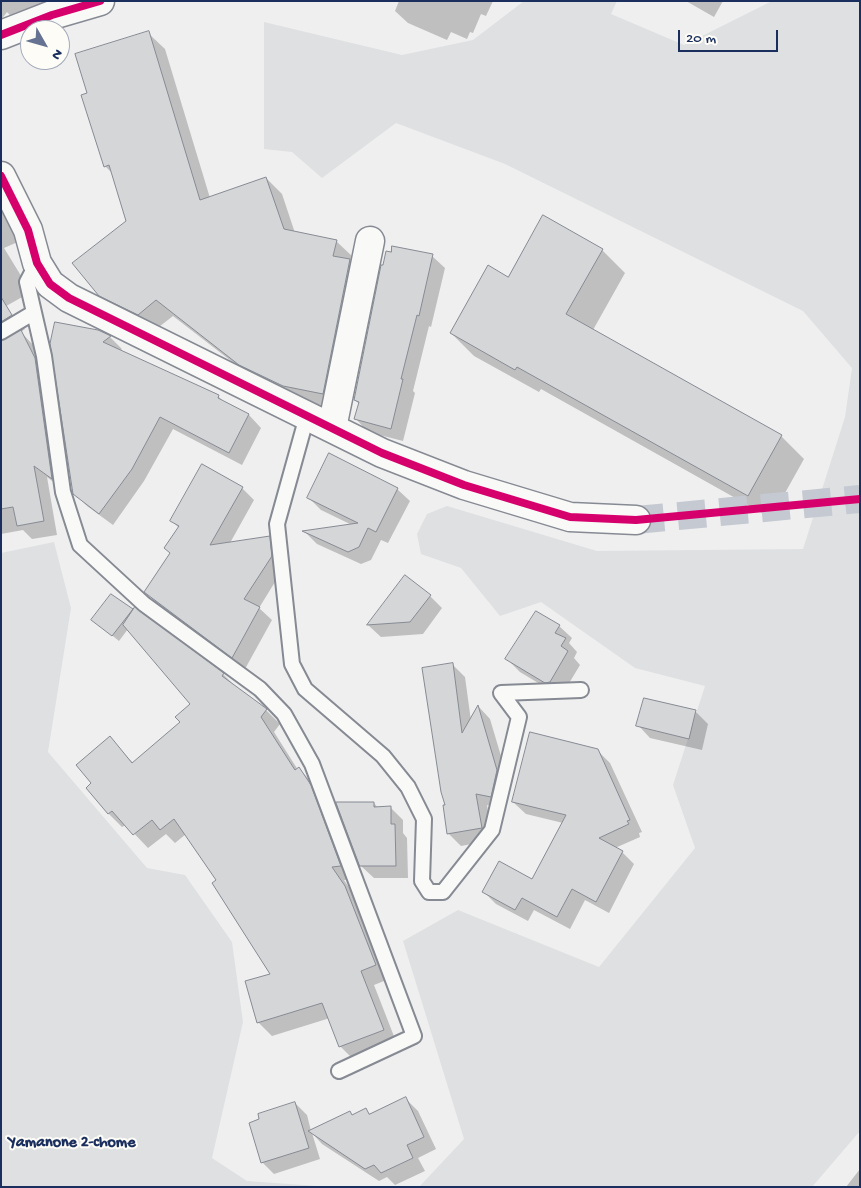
<!DOCTYPE html>
<html>
<head>
<meta charset="utf-8">
<style>
  body { margin:0 }
  #map { position:relative; width:861px; height:1188px; overflow:hidden; background:#efefef; font-family:"Gochi Hand",sans-serif }
  canvas { display:block }
  .frame { position:absolute; inset:0; border:2px solid #1b2f5e; pointer-events:none }
  .north { position:absolute; left:20px; top:20px; width:50px; height:50px; box-sizing:border-box; background:#fdfcf7; border:1px solid #a3aaba; border-radius:50%; rotate:128deg; font-size:14px; font-weight:700; line-height:20px; text-align:center; color:#1b2f5e }
  .north::after { content:''; display:block; margin:auto; width:18px; height:22px; background:#657291; clip-path:polygon(50% 0,100% 100%,50% 72%,0 100%) }
  .scale { position:absolute; left:678px; top:30px; width:100px; height:22px; box-sizing:border-box; border:2px solid #1b2f5e; border-top:0; padding-left:6px; font-size:15px; line-height:18px; white-space:nowrap; color:#1b2f5e; -webkit-text-stroke:4px #fdfcf7; paint-order:stroke }
</style>
</head>
<body>
<div id="map">
<canvas width="861" height="1188"></canvas>
<div class="frame"></div>
<div class="north">N</div>
<div class="scale">20 m</div>
</div>
<script>
const g = document.querySelector('canvas').getContext('2d');
g.lineJoin = 'round';
function paint(path, color) {
  g.fillStyle = color;
  g.fill(path, 'evenodd');
}
function trace(path, color, width, dash) {
  g.strokeStyle = color;
  g.lineWidth = width;
  g.lineCap = dash ? 'butt' : 'round';
  g.setLineDash(dash || []);
  g.stroke(path);
}
function drawText(font, color, halo, rows, align = 'center') {
  g.font = font + ' "Gochi Hand",sans-serif';
  g.lineWidth = 4;
  g.setLineDash([]);
  g.textBaseline = 'middle';
  g.strokeStyle = halo;
  g.fillStyle = color;
  for (const [text, x, y, turn = 0] of rows) {
    g.save();
    g.translate(x, y);
    g.rotate((+turn || 0) * Math.PI / 180);
    g.textAlign = isNaN(turn) ? turn : align;
    if (halo) g.strokeText(text, 0, 0);
    g.fillText(text, 0, 0);
    g.restore();
  }
}
const green = new Path2D(`
  M 524,1 L 617,1 L 611,14 L 684,45 L 772,1 L 860,1 L 860,1131 L 812,1187 L 419,1187 L 464,1139 L 403,941 L 458,910 L 599,967 L 695,848 L 673,785 L 705,686 L 635,668 L 541,602 L 500,616 L 461,568 L 421,554 L 417,534 L 427,514 L 447,506 L 597,551 L 803,549 L 845,417 L 852,368 L 803,311 L 505,164 L 396,123 L 322,178 L 292,152 L 264,149 L 264,22 L 402,55 L 473,40 Z
  M 54,542 L 71,608 L 48,752 L 147,868 L 185,875 L 232,942 L 243,1022 L 212,1158 L 247,1181 L 331,1187 L 1,1187 L 1,553 Z`);
const shadow = new Path2D(`
  M 1,1 L 60,1 L 21,27 L 7,12 L 1,20 Z
  M 399,1 L 493,1 L 486,16 L 481,14 L 473,33 L 470,32 L 467,39 L 451,32 L 447,40 L 408,23 L 395,11 Z
  M 686,1 L 723,1 L 714,17 Z
  M 148,33 L 165,49 L 210,198 L 266,178 L 282,194 L 295,233 L 336,241 L 353,257 L 352,262 L 366,276 L 339,410 L 300,402 L 257,381 L 173,316 L 155,330 L 117,312 L 100,295 L 128,221 L 114,175 L 105,166 L 89,94 Z
  M 1,203 L 20,241 L 4,248 L 31,292 L 1,309 Z
  M 602,250 L 625,273 L 593,330 L 781,436 L 804,459 L 771,518 L 541,389 L 539,392 L 474,356 L 451,333 Z
  M 392,253 L 432,256 L 445,268 L 431,327 L 429,326 L 413,391 L 415,393 L 403,441 L 368,432 L 356,419 L 359,404 L 355,400 Z
  M 1,314 L 11,315 L 25,329 L 21,332 L 34,346 L 48,369 L 65,491 L 47,477 L 57,535 L 32,539 L 23,530 L 1,534 Z
  M 97,331 L 110,337 L 122,349 L 120,351 L 218,396 L 225,403 L 249,415 L 261,428 L 242,465 L 173,429 L 144,481 L 113,525 L 87,506 L 74,493 Z
  M 242,488 L 254,500 L 230,543 L 269,538 L 281,550 L 283,569 L 259,608 L 272,620 L 245,669 L 158,605 L 146,592 L 171,554 L 165,548 L 179,528 L 172,521 Z
  M 397,489 L 410,501 L 388,543 L 381,540 L 371,560 L 361,564 L 317,544 L 305,532 L 352,525 L 321,510 L 308,497 Z
  M 430,596 L 442,608 L 423,634 L 381,637 L 368,625 Z
  M 132,610 L 223,674 L 237,688 L 266,710 L 280,724 L 274,732 L 298,770 L 299,769 L 313,783 L 354,880 L 344,880 L 358,901 L 389,979 L 374,985 L 397,1044 L 354,1060 L 340,1046 L 330,1018 L 272,1036 L 258,1022 L 272,974 L 217,881 L 186,834 L 175,843 L 166,834 L 148,848 L 126,825 L 122,827 L 108,813 L 110,738 L 133,763 L 181,722 L 192,704 L 128,629 L 119,641 L 93,620 Z
  M 559,626 L 572,638 L 569,643 L 577,652 L 574,658 L 580,665 L 562,695 L 558,695 L 520,672 L 507,659 Z
  M 453,665 L 465,677 L 471,721 L 479,707 L 490,719 L 509,783 L 503,809 L 487,805 L 493,840 L 461,846 L 448,833 L 446,806 Z
  M 695,711 L 708,724 L 702,750 L 650,738 L 638,725 Z
  M 597,750 L 610,763 L 642,832 L 639,833 L 640,837 L 615,848 L 622,852 L 634,864 L 609,913 L 585,900 L 570,929 L 534,910 L 528,921 L 496,904 L 484,892 L 532,881 L 563,823 L 526,814 L 513,802 Z
  M 374,803 L 378,808 L 391,808 L 403,820 L 403,833 L 407,838 L 408,878 L 374,878 L 361,866 Z
  M 405,1098 L 418,1111 L 436,1149 L 418,1158 L 425,1171 L 395,1185 L 387,1177 L 379,1181 L 322,1144 L 312,1133 L 320,1159 L 274,1174 L 263,1163 L 250,1124 L 295,1103 L 307,1115 L 311,1131 L 349,1112 L 353,1116 L 366,1110 L 371,1115 Z
  M 860,1169 L 860,1187 L 846,1187 Z`);
const building = new Path2D(`
  M 149,31 L 200,200 L 266,177 L 284,229 L 337,240 L 333,256 L 350,259 L 323,394 L 283,386 L 239,365 L 156,300 L 138,315 L 99,296 L 72,263 L 126,221 L 109,165 L 104,167 L 81,95 L 87,93 L 75,54 Z
  M 543,215 L 603,249 L 566,314 L 782,435 L 748,496 L 517,367 L 515,370 L 450,333 L 488,265 L 508,277 Z
  M 392,246 L 433,254 L 419,316 L 417,315 L 401,379 L 403,379 L 391,429 L 354,419 L 359,402 L 354,400 L 381,265 L 383,265 L 386,251 L 391,252 Z
  M 1,297 L 12,315 L 1,322 Z
  M 55,322 L 98,330 L 111,336 L 103,342 L 219,395 L 218,398 L 249,414 L 229,453 L 160,417 L 132,469 L 99,514 L 73,494 L 50,344 Z
  M 21,330 L 35,358 L 52,479 L 34,466 L 44,521 L 17,526 L 13,507 L 1,509 L 1,341 Z
  M 329,453 L 398,488 L 376,532 L 368,528 L 359,547 L 348,552 L 302,531 L 358,523 L 307,498 Z
  M 202,464 L 243,487 L 210,545 L 270,536 L 272,556 L 244,599 L 260,607 L 232,658 L 144,592 L 170,553 L 164,548 L 179,526 L 170,521 Z
  M 405,575 L 431,595 L 410,622 L 367,625 Z
  M 111,594 L 133,609 L 112,636 L 91,620 Z
  M 135,607 L 224,673 L 222,676 L 267,709 L 261,717 L 295,770 L 299,767 L 311,785 L 341,866 L 332,867 L 345,886 L 376,965 L 361,971 L 384,1030 L 339,1047 L 322,1003 L 257,1023 L 245,981 L 270,974 L 212,883 L 216,880 L 174,819 L 160,830 L 152,820 L 133,835 L 112,811 L 108,814 L 86,788 L 91,783 L 76,765 L 110,736 L 132,763 L 180,722 L 175,717 L 190,704 L 123,625 Z
  M 536,611 L 560,625 L 555,633 L 566,638 L 561,646 L 568,651 L 550,682 L 545,683 L 505,659 Z
  M 453,663 L 462,733 L 478,705 L 497,770 L 491,797 L 476,794 L 482,828 L 447,834 L 443,805 L 445,805 L 441,792 L 422,668 Z
  M 644,698 L 696,710 L 689,739 L 636,726 Z
  M 530,732 L 598,749 L 630,820 L 627,821 L 629,824 L 599,838 L 623,851 L 596,902 L 572,889 L 557,917 L 522,898 L 515,910 L 482,892 L 499,861 L 532,879 L 566,815 L 512,802 Z
  M 336,802 L 374,802 L 374,807 L 391,806 L 391,824 L 395,824 L 396,866 L 360,866 Z
  M 406,1097 L 424,1137 L 407,1145 L 413,1158 L 381,1173 L 374,1165 L 365,1169 L 308,1131 L 350,1111 L 352,1115 L 366,1108 L 369,1114 Z
  M 295,1102 L 309,1148 L 261,1163 L 249,1123 L 259,1119 L 258,1114 Z`);
const streetTunnel = new Path2D(`
  M 636,520 L 860,499`);
const lane = new Path2D(`
  M 37,263 L 27,282 L 44,356 L 63,492 L 80,545 L 144,604 L 260,689 L 284,714 L 312,764 L 414,1036 L 339,1071
  M 1,332 L 33,313
  M 307,416 L 277,524 L 292,664 L 305,689 L 383,756 L 408,787 L 424,819 L 422,881 L 429,892 L 443,892 L 492,830 L 519,717 L 501,693 L 581,690`);
const street = new Path2D(`
  M 1,35 L 52,15 L 100,1
  M 1,176 L 28,230 L 37,263 L 50,284 L 69,298 L 382,453 L 464,485 L 570,517 L 636,520
  M 332,428 L 370,241`);
const cycleway = new Path2D(`
  M 1,35 L 52,15 L 100,1
  M 1,176 L 28,230 L 37,263 L 50,284 L 69,298 L 382,453 L 464,485 L 570,517 L 636,520 L 860,499`);
const neighbourhoodNames = [
  ["Yamanone 2-chome",72,1144]
];
paint(green, '#dee0e2');
paint(shadow, '#0003');
paint(building, '#d5d6d8');
trace(building, '#868a93', 1);
trace(streetTunnel, '#c5c9d2', 28, [28, 14]);
trace(lane, '#868a93', 18);
trace(street, '#868a93', 31);
trace(lane, '#f9f9f8', 14);
trace(street, '#f9f9f8', 28);
trace(cycleway, '#d6006c', 8);
drawText('bold 16px', '#1b2f5e', '#fdfcf7', neighbourhoodNames);
</script>
</body>
</html>
